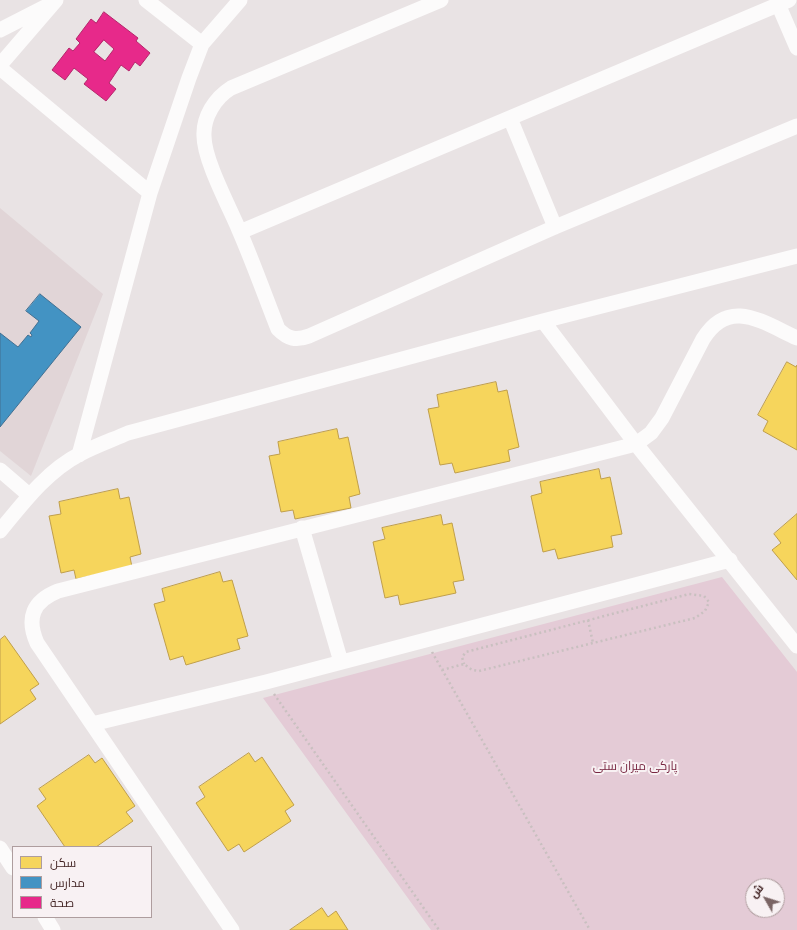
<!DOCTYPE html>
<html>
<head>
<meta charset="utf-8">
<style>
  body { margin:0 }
  #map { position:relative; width:797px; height:930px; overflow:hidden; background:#e9e3e4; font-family:"DM Sans",Cairo,sans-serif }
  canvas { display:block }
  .legend { position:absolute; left:12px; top:846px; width:140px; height:72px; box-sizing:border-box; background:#f8f1f3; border:1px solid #ae9d9e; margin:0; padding:5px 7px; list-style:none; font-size:12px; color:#3e1f1f }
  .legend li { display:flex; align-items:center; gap:8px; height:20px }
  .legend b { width:20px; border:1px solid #ae9d9e }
  .north { position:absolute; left:745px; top:878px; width:40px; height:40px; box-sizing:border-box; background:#f8f1f3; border:1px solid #ae9d9e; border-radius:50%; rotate:309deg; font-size:11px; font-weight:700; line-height:16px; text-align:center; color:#3e1f1f }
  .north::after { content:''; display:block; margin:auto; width:14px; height:18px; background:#7a6464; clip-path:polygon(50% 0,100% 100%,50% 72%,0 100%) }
</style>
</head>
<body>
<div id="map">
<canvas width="797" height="930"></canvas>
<ul class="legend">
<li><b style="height:11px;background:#f6d55c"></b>سكن</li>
<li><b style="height:11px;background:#4393c3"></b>مدارس</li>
<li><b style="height:11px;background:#e7298a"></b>صحة</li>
</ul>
<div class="north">ش</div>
</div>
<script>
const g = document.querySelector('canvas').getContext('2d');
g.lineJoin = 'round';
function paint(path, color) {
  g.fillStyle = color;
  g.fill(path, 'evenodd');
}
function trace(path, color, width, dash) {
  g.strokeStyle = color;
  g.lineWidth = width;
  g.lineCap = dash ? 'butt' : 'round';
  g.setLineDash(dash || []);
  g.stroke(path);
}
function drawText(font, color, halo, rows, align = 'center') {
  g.font = font + ' "DM Sans",Cairo,sans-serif';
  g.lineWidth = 4;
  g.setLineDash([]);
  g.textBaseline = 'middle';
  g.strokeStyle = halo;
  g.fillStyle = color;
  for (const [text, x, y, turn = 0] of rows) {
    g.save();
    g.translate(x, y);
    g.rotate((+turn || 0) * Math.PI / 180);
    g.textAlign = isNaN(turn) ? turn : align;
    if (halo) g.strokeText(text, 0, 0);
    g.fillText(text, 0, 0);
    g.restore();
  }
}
const built = new Path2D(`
  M 0,208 L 103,294 L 31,476 L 0,451 Z`);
const green = new Path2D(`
  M 722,577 L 797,672 L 797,930 L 431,930 L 263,698 ZM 753,886 L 777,886 L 777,910 L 753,910 Z`);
const homes = new Path2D(`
  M 787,362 L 796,367 L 797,365 L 797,450 L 763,431 L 768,421 L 758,415 Z
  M 496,382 L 498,392 L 507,390 L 519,447 L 508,450 L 510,461 L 455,473 L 452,463 L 440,465 L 428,409 L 439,407 L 437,395 Z
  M 337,429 L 339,439 L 348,437 L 360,494 L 349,497 L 351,508 L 295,519 L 293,510 L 281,512 L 269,456 L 280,454 L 278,442 Z
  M 599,469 L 601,479 L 610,477 L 622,534 L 611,536 L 613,547 L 558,559 L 555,549 L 543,552 L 531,496 L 542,493 L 540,482 Z
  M 118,489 L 120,499 L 129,497 L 141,554 L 130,557 L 132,567 L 76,579 L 74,570 L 61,573 L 49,516 L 61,514 L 59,502 Z
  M 797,514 L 797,580 L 772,550 L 781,543 L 774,534 Z
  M 441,515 L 443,525 L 452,523 L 464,580 L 453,582 L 456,593 L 400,605 L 398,595 L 385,598 L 373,542 L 385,539 L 382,528 Z
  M 220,572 L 223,582 L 232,580 L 248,636 L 237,639 L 240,649 L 186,665 L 183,656 L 170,660 L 154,604 L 165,601 L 162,589 Z
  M 5,636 L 39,684 L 30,690 L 36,699 L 0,724 L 0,640 Z
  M 249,753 L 255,762 L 262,757 L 294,805 L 285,811 L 291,821 L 244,852 L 239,844 L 228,851 L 196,803 L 205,797 L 199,787 Z
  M 89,755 L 95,763 L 102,758 L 135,806 L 126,812 L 133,821 L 96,847 L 65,847 L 37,806 L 46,799 L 39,789 Z
  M 322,908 L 328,917 L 336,911 L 348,930 L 290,930 Z`);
const schools = new Path2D(`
  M 40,294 L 81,327 L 0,427 L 0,333 L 18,347 L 28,335 L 31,337 L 32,335 L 30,333 L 39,321 L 26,311 Z`);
const health = new Path2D(`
  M 104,12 L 138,38 L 136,41 L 150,53 L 140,66 L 135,62 L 129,71 L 121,65 L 109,83 L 116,89 L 106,101 L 84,84 L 88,79 L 74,68 L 65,80 L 52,70 L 69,48 L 73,51 L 80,43 L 76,39 L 91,19 L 96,23 ZM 104,40 L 114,49 L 105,61 L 94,52 Z`);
const path = new Path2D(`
  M 588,620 L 593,643
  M 432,652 L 590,930
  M 442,670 L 464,664 L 472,670 L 479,671 L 695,618 L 705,611 L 709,602 L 704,596 L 689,594 L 466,652 L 462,657 L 464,664
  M 274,694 L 439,930`);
const street = new Path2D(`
  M 146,0 L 202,44
  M 441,0 L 231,88 C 215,98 203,117 204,136 C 204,160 229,206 239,230 C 253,262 265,296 278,329 C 288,339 296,341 309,336 L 555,227 L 797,126
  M 778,4 L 797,48
  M 0,30 L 45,7
  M 0,65 L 56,0
  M 0,68 L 150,193
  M 510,118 L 555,227
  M 240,232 L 789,0
  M 543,321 L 636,444 L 797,646
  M 79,455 L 150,193 L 189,78 L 202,44 L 240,0
  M 0,470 L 29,495
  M 302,528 L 341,662
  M 0,531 C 23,503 47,471 80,454 C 95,446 112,440 128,433 L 543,321 L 797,256
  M 92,724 L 266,682 L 730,560
  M 0,848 L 13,868
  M 45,917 L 53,930
  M 232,930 L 37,643 C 26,618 33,601 58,591 L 636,444 L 651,433 L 662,418 L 703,339 C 729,297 762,322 797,338`);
const parkNames = [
  ["پارکی میران ستی",635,767]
];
paint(built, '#e1d5d7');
paint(green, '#e4cbd6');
paint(homes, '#f6d55c');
trace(homes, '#bf9e4a', 1);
paint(schools, '#4393c3');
trace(schools, '#427092', 1);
paint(health, '#e7298a');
trace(health, '#b4266a', 1);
trace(path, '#c9c0c0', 2.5, [2, 3]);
trace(street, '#fcfbfb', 15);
drawText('12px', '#782742', '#f8f1f3', parkNames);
</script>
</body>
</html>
